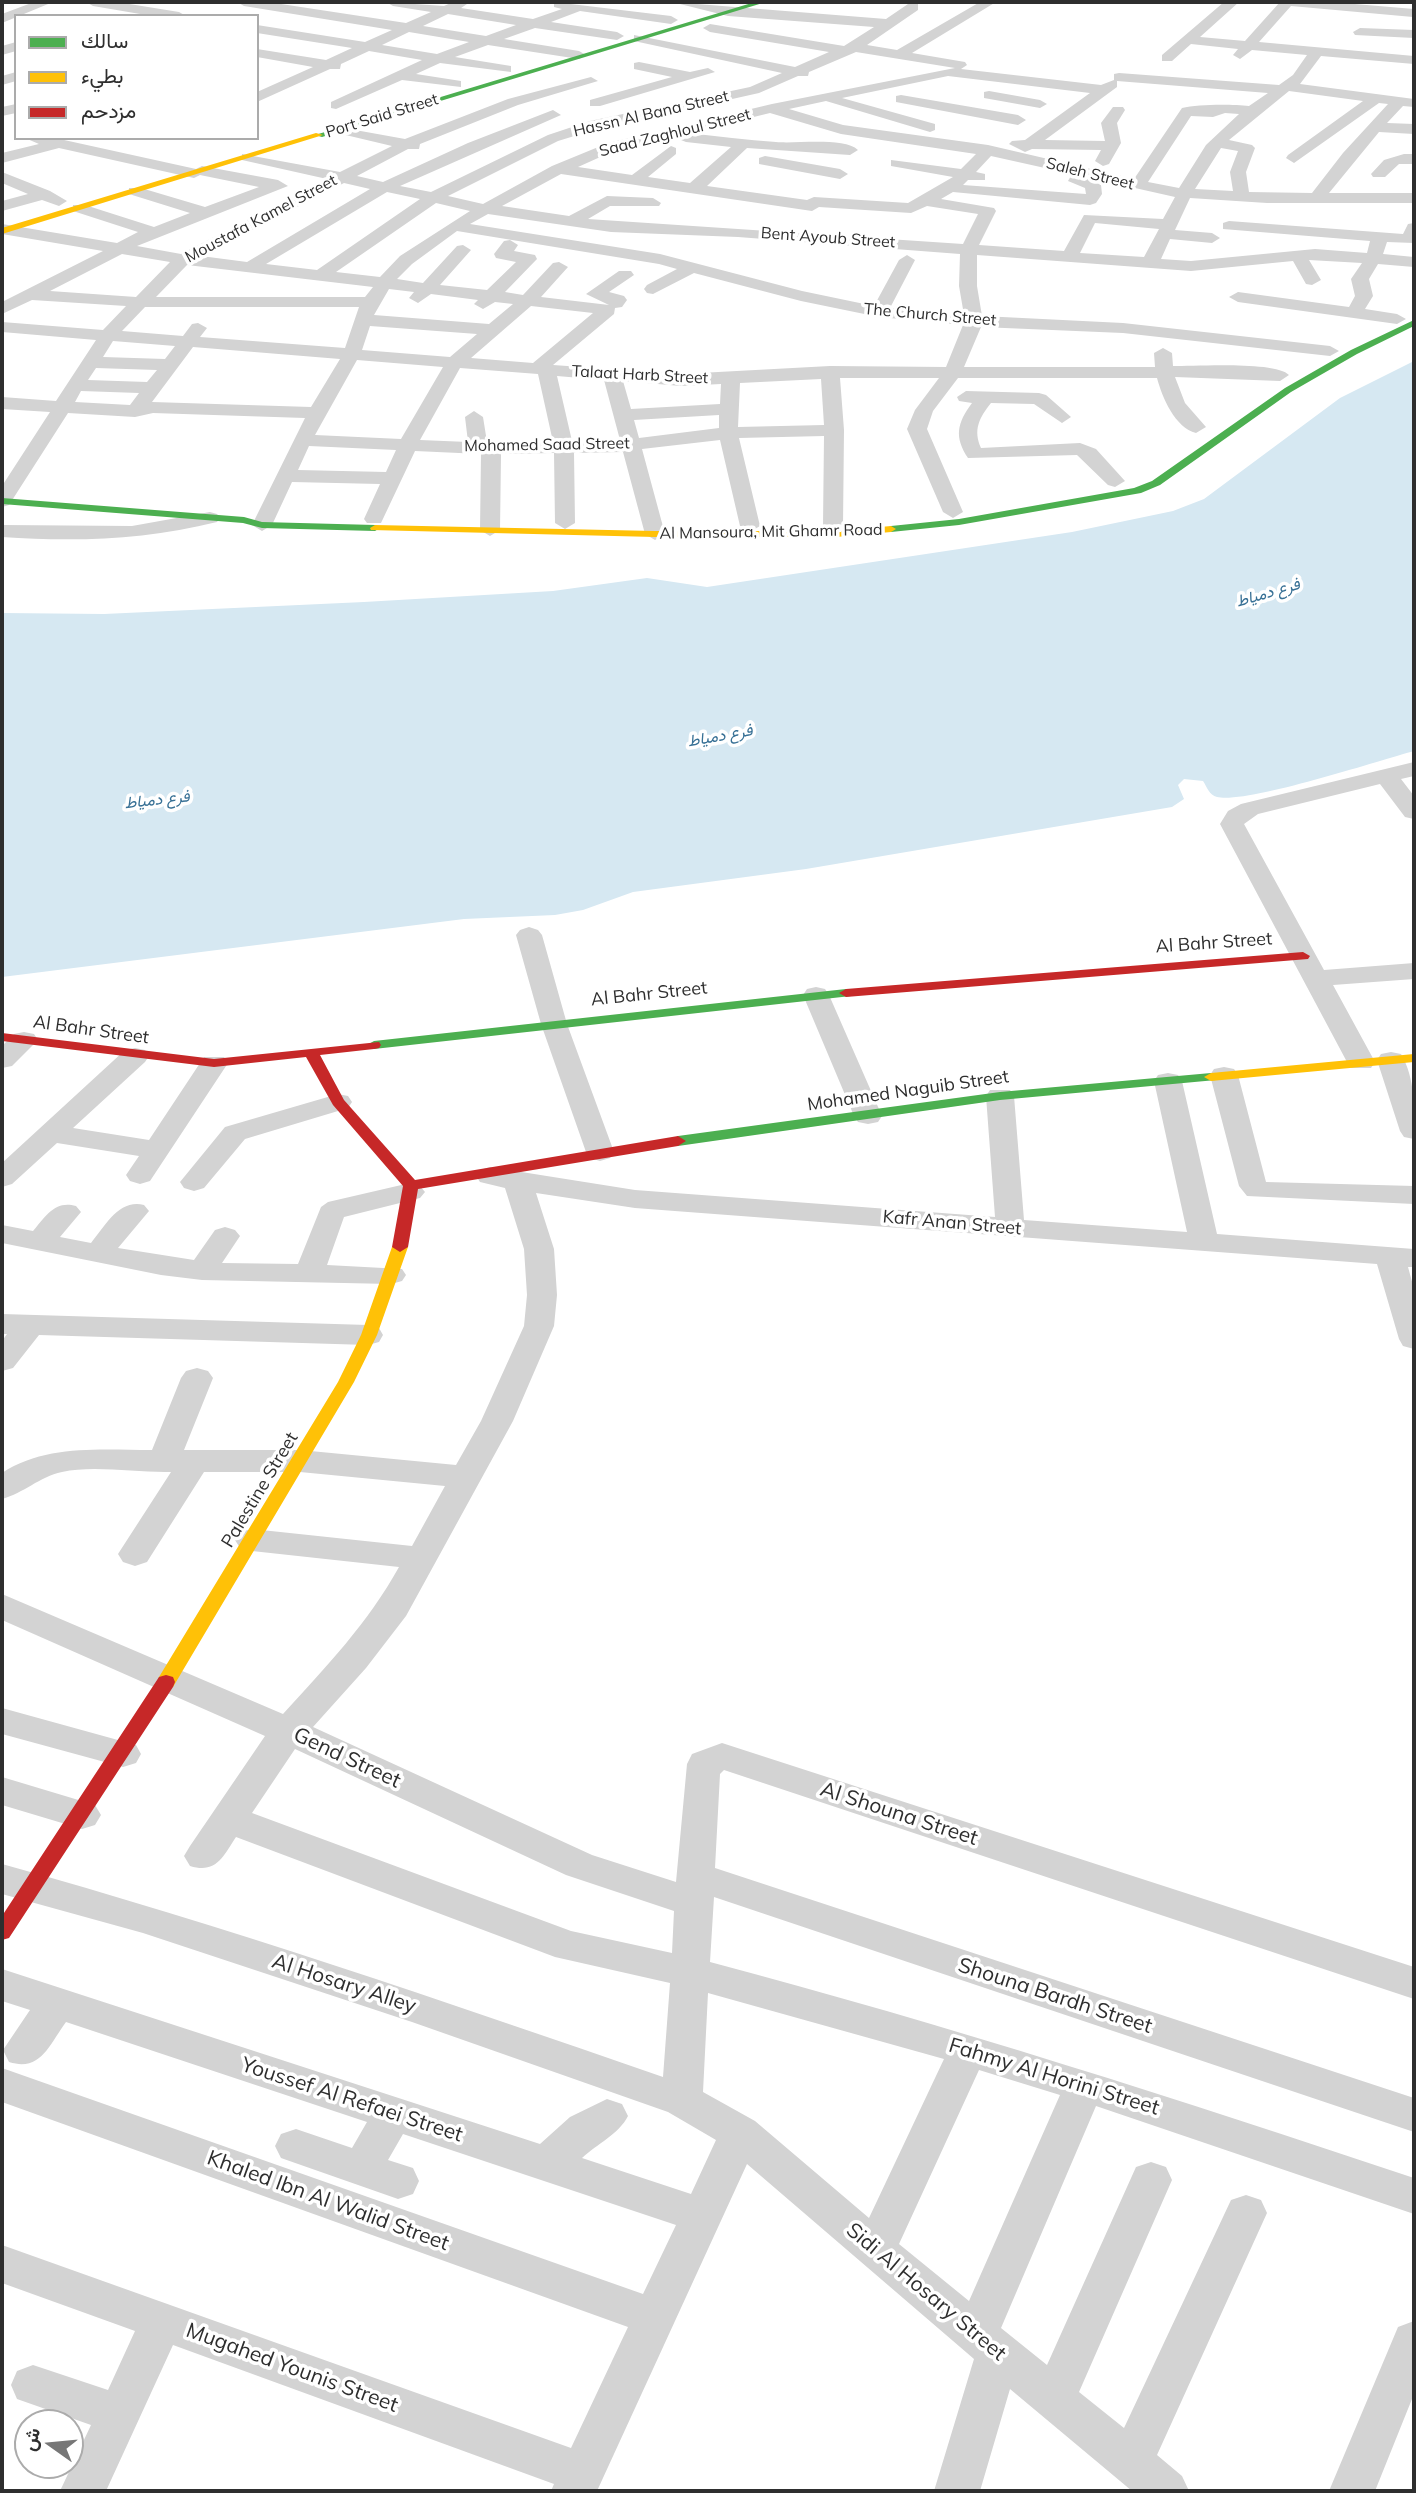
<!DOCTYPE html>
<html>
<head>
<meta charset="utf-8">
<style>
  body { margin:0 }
  #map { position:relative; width:1416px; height:2493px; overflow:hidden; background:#fff; font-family:Mulish,Vazirmatn,sans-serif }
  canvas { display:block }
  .frame { position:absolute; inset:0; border:4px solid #2e2e2e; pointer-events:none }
  .legend { position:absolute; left:14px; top:14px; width:245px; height:126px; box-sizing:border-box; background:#fff; border:2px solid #ababab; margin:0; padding:9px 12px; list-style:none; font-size:21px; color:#2e2e2e }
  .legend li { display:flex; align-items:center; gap:14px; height:35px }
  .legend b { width:35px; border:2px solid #ababab }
  .north { position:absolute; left:14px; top:2409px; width:70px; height:70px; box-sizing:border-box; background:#fff; border:2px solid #ababab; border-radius:50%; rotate:285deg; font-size:19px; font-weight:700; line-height:28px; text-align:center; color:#2e2e2e }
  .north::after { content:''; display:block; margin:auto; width:24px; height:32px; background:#777; clip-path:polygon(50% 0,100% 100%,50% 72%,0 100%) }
</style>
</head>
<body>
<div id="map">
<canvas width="1416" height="2493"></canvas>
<div class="frame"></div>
<ul class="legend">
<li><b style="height:9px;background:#4caf50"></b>سالك</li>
<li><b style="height:9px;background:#ffc107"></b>بطيء</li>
<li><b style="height:9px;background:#c62828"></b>مزدحم</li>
</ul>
<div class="north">ش</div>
</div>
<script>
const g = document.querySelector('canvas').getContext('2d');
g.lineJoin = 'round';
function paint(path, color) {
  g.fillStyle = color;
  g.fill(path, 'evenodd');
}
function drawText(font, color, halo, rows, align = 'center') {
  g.font = font + ' Mulish,Vazirmatn,sans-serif';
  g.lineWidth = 7;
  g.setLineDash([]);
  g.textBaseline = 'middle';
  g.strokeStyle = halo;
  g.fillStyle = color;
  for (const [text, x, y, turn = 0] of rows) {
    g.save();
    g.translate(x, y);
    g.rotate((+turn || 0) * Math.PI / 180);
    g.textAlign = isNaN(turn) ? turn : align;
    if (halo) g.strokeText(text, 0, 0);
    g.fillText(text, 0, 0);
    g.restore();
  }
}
const water = new Path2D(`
  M 1414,361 L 1414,751 C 1377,761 1247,804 1217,797 C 1209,795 1207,787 1203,781 L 1184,779 L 1178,785 L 1184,799 L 1172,807 L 806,869 L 633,892 L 583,910 L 555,915 L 464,919 L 2,977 L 2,613 L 104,614 L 364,602 L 553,591 L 647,578 L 707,587 L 1072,532 L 1173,511 L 1204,499 L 1340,398 Z`);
const street = new Path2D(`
  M 34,2 L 53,2 L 2,23 L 2,14 Z
  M 86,2 L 117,2 L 179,12 L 186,16 L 152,16 L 93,6 Z
  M 237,2 L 268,2 L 406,23 L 431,12 L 393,6 L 386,2 L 444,6 L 453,2 L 470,2 L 461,8 L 533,19 L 562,9 L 554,7 L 554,2 L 671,16 L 678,20 L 671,24 L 580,11 L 551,22 L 617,32 L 624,36 L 617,40 L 535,28 L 504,39 L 579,51 L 586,55 L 579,59 L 488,45 L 455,57 L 511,66 L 511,72 L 440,63 L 416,74 L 461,81 L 461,87 L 402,80 L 336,109 L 331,108 L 331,102 L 422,60 L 369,51 L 341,64 L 340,69 L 330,69 L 257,102 L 257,92 L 313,67 L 257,57 L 257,49 L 326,60 L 352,48 L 257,33 L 257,25 L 365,42 L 392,30 L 244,6 ZM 448,14 L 516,25 L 486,36 L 423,26 ZM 409,32 L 469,42 L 437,54 L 382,45 Z
  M 672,2 L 886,19 L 908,4 L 918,4 L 918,10 L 867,45 L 897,50 L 980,2 L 996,2 L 912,53 L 965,62 L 967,65 L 961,69 L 1101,85 L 1114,80 L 1114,74 L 1119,73 L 1279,85 L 1293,75 L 1307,55 L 1252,50 L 1240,59 L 1233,55 L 1238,49 L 1191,44 L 1172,61 L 1162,61 L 1162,55 L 1224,2 L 1239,2 L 1200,37 L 1245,41 L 1280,2 L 1331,2 L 1414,9 L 1413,17 L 1291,6 L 1259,42 L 1414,56 L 1414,64 L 1321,56 L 1300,84 L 1414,99 L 1414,107 L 1403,106 L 1387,123 L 1414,124 L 1414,134 L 1379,132 L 1329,193 L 1414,193 L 1414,203 L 1267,203 L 1190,198 L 1175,230 L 1212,233 L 1220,238 L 1212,243 L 1170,239 L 1161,259 L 1191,261 L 1315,249 L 1367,253 L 1370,241 L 1223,229 L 1223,223 L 1229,221 L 1403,234 L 1408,224 L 1414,223 L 1414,243 L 1387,242 L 1383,254 L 1414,257 L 1414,267 L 1378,264 L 1369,279 L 1373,296 L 1365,309 L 1397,314 L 1406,319 L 1397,324 L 1238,302 L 1229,297 L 1238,292 L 1349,307 L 1355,296 L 1351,279 L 1362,263 L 1309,260 L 1321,280 L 1312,285 L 1306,284 L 1293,261 L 1191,271 L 977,255 L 977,286 L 982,316 L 1123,323 L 1330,346 L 1339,351 L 1330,356 L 1123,333 L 981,327 L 964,367 L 1155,367 L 1154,353 L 1163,348 L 1172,353 L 1173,366 C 1195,366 1277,361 1289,375 L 1280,381 L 1175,377 L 1185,403 L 1206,427 L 1196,433 C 1175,428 1162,397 1157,378 L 958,378 L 933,411 L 927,429 L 963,512 L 953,518 L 943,512 L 907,429 L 915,410 L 939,378 L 840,378 L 844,430 L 843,525 L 833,531 L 823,525 L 824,436 L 739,438 L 760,526 L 750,532 L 740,526 L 720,440 L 642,449 L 665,534 L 655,540 L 645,534 L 623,452 L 574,453 L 575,523 L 565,529 L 555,523 L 554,453 L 501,454 L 500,530 L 490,536 L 480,530 L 481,454 L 415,451 L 381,523 L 367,523 L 364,519 L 380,484 L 292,482 L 272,525 L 262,531 L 252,525 L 305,418 L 153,413 L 135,417 L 68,413 L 9,505 L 2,507 L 2,486 L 50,412 L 2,409 L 2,397 L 56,401 L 96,340 L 2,332 L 2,322 L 103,330 L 126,306 L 32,300 L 2,314 L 2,302 L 103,251 L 2,234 L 2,224 L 117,243 L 138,232 L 73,211 L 73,205 L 85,205 L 154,227 L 190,213 L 129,194 L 129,188 L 141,188 L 205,207 L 259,187 L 200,175 L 194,178 L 59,148 L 2,163 L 2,153 L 39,144 L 25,138 L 55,138 L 196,169 L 202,166 L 278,180 L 288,186 L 137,246 L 181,254 L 327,179 L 242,160 L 242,154 L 340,172 L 392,146 L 333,132 L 333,126 L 405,139 L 508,99 L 591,77 L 598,81 L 518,105 L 420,144 L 419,149 L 408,149 L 357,176 L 383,182 L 468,143 L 553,110 L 561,115 L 400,186 L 431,192 L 548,135 L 590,121 L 750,87 L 782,73 L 634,41 L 634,35 L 795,67 L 829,52 L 710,32 L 703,28 L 710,24 L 844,46 L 874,27 L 728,16 ZM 856,52 L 955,68 L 772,104 L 608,143 L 552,166 L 483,204 L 448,196 L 558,141 L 594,130 L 759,93 L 798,76 L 808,76 L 809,72 ZM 948,76 L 1090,93 L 1025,140 L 1012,141 L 1009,144 L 1025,152 L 1032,149 L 1101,150 L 1095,161 L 1103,166 L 1109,164 L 1121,143 L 1117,123 L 1125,110 L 1123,107 L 1113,107 L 1101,123 L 1105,141 L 1045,140 L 1117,87 L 1117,81 L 1268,93 L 1249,106 C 1232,104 1198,104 1182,108 L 1134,179 L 988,145 L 843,125 L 789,109 L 826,101 L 930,132 L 935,130 L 935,124 L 842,98 ZM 1289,91 L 1363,101 L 1288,155 L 1286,158 L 1294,163 L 1379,103 L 1388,104 L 1343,153 L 1312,193 L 1249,192 L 1246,172 L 1255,148 L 1252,145 L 1229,140 ZM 770,113 L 841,134 L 976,154 L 961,169 L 891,160 L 891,166 L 953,177 L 908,203 L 814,197 L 807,200 L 707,186 L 747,148 L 850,155 L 858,150 C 844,137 796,144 776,142 C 747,140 717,136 688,133 ZM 1225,113 L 1239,114 L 1206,145 L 1179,188 L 1148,182 L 1191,116 L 1213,117 ZM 680,135 L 681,140 L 686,142 L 731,147 L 690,183 L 648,177 L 676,154 L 676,148 L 671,146 L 632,175 L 578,167 L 618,149 ZM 1221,148 L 1238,151 L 1230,172 L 1233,191 L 1195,189 ZM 991,156 L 1072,174 L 1068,181 L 1085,188 L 1086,194 L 963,185 L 968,180 L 985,180 L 985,174 L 976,172 ZM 561,174 L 812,211 L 819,207 L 911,213 L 927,206 L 978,214 L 963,244 L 588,219 L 610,206 L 659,206 L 661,203 L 653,198 L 607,196 L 569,216 L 502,206 ZM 1086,177 L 1175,197 L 1163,219 L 1084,215 L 1064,251 L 979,245 L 996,211 L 994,208 L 941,199 L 953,192 L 1090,205 L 1096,203 L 1102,194 L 1101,185 ZM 344,183 L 370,189 L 247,262 L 201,256 ZM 387,192 L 420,199 L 317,270 L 266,264 ZM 436,203 L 470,211 L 400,256 L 380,277 L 336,272 ZM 488,214 L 611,232 L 738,237 L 960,254 L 959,286 L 964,315 L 890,308 L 915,260 L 907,255 L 899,260 L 874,306 L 802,291 L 660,254 L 470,224 ZM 1095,223 L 1159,229 L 1144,257 L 1080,253 ZM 457,231 L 659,264 L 677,269 L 647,285 L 644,289 L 647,293 L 653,294 L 694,273 L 801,301 L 879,317 L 963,325 L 946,367 L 830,366 L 681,374 L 553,365 L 614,314 L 615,308 L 622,307 L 627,300 L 624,296 L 609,292 L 634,275 L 631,271 L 619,271 L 586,294 L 609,305 L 541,297 L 568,267 L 559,262 L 553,263 L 523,295 L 505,292 L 537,259 L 535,255 L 514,251 L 518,245 L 510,240 L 504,241 L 494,254 L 496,258 L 516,262 L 487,290 L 440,285 L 471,250 L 463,245 L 457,246 L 423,283 L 397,279 L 412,264 ZM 122,254 L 170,262 L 136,297 L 50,291 ZM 187,265 L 373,287 L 365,297 L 156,297 ZM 389,289 L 414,292 L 409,298 L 418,303 L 431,294 L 478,300 L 474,304 L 483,309 L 495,302 L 513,304 L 489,324 L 374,315 ZM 531,306 L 593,313 L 533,363 L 471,358 ZM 145,307 L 359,307 L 345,348 L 200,337 L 207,328 L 198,323 L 192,324 L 183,336 L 122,331 ZM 370,326 L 477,334 L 450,357 L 362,350 ZM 113,341 L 175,346 L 165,359 L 103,357 ZM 193,347 L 340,359 L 311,407 L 152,402 ZM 357,360 L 443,367 L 401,439 L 315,435 ZM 96,368 L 157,370 L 147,382 L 88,380 ZM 460,368 L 538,374 L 553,442 L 487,442 L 483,417 L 474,411 L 465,417 L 468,442 L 420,440 ZM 557,376 L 604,380 L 620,440 L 572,441 ZM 821,379 L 824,425 L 738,427 L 740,383 ZM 623,381 L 681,386 L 721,384 L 720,404 L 631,409 ZM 81,391 L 139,393 L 130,405 L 75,402 ZM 719,415 L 719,428 L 639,438 L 634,420 ZM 309,446 L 396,450 L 386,472 L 298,470 Z
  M 1360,28 L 1414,30 L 1414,38 L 1355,35 L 1353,32 Z
  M 16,42 L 16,51 L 2,55 L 2,46 Z
  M 639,62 L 690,72 L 708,68 L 715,72 L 600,106 L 590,106 L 590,100 L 672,77 L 634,69 L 634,63 Z
  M 16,72 L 16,81 L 2,85 L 2,76 Z
  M 989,91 L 1040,100 L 1047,104 L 1040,108 L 984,98 L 984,92 Z
  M 901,95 L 1018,115 L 1026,120 L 1018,125 L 896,102 L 896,96 Z
  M 16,104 L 16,113 L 2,116 L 2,107 Z
  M 1404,154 L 1414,154 L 1414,164 L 1399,164 L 1385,177 L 1373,177 L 1371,174 L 1384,160 Z
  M 765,156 L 840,169 L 848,174 L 840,179 L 759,164 L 759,158 Z
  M 2,172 L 50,191 L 67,201 L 59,206 L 42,200 L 2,211 L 2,201 L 28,194 L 2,183 Z
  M 966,391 L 1039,393 L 1046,395 L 1071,417 L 1062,423 L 1034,404 L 991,403 C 979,418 973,430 981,448 L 1080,443 L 1096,449 L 1125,481 L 1115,487 L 1108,485 L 1077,455 L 968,458 C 954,437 957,423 972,403 L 959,401 L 957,397 Z
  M 210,512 L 217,514 L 220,518 L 217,522 C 145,540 75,542 2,537 L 2,525 L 132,526 Z
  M 1414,762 L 1414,776 L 1401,779 L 1414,796 L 1414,819 L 1405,817 L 1380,784 L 1258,814 L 1244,824 L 1324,970 L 1414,963 L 1414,979 L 1333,985 L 1375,1062 L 1371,1068 L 1351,1068 L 1347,1062 L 1220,824 L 1228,811 L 1241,804 Z
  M 529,927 L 538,930 L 542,935 L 567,1024 L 614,1152 L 610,1158 L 600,1161 L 590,1158 L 586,1152 L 541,1024 L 516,935 L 520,930 Z
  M 816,987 L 825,989 L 829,995 L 882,1116 L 878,1122 L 868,1124 L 858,1122 L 854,1116 L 803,995 L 807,989 Z
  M 24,1032 L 34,1034 L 38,1040 L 12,1066 L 2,1068 L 2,1046 L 14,1034 Z
  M 135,1048 L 145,1050 L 149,1056 L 145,1062 L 73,1128 L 149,1140 L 204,1057 L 224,1057 L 228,1063 L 150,1181 L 140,1184 L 130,1181 L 126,1175 L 139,1156 L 57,1143 L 12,1184 L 2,1187 L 2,1163 L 125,1050 Z
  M 1391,1052 L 1401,1054 C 1416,1079 1414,1111 1414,1139 L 1404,1137 L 1400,1131 L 1377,1060 L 1381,1054 Z
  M 1224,1067 L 1234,1069 L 1238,1075 L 1266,1182 L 1414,1186 L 1414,1204 L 1247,1196 L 1239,1186 L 1210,1075 L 1214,1069 Z
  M 1168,1073 L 1178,1075 L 1182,1081 L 1217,1234 L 1414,1249 L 1414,1267 L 1408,1267 L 1414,1289 L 1414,1349 L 1403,1346 L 1399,1339 L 1377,1264 L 635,1208 L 536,1193 L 554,1249 L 557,1295 L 554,1326 L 513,1421 L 406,1616 L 366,1668 L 313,1727 L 592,1855 L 676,1882 L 687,1764 L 692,1754 L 722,1743 L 1414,1967 L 1414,1999 L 724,1770 L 720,1774 L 715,1868 L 1414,2098 L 1414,2132 L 714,1897 L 710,1962 C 948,2025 1181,2100 1414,2178 L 1414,2214 L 1096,2106 L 1001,2328 L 1047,2365 L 1136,2167 L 1151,2162 L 1166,2167 L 1172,2180 L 1079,2392 L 1124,2428 L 1231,2200 L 1246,2195 L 1261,2200 L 1267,2213 L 1157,2455 L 1182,2476 L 1189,2491 L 1132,2491 L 1010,2389 L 980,2491 L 934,2491 L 974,2359 L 747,2164 L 597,2491 L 551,2491 L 554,2484 L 173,2345 L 106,2491 L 60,2491 L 91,2425 L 17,2399 L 11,2385 L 17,2371 L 33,2365 L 108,2390 L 135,2331 L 2,2283 L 2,2245 L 571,2448 L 628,2327 L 2,2102 L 2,2068 L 643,2294 L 676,2225 L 403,2134 L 388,2160 L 413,2168 L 419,2181 L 413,2194 L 398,2199 L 281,2158 L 275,2146 L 281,2134 L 296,2129 L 352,2148 L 367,2122 L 66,2022 C 49,2045 41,2072 9,2062 L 3,2050 L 30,2010 L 2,2001 L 2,1969 L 540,2144 L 570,2117 L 607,2099 L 622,2104 L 628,2116 C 619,2134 597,2144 582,2158 L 691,2194 L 716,2140 L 668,2112 L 412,2022 L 143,1933 L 2,1894 L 2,1864 C 225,1926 444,2001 663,2077 L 670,1983 L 555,1957 L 236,1837 C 223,1857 216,1874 190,1866 L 184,1856 L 190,1846 L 265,1736 L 2,1620 L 2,1594 L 283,1714 C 326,1667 368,1623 399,1567 L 252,1551 L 240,1548 L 235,1540 L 240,1532 L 252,1529 L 412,1546 L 445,1486 L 300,1472 L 204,1472 L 147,1562 L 135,1566 L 123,1562 L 118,1554 L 171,1472 C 138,1473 94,1465 62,1472 C 39,1477 24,1493 2,1499 L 2,1473 C 46,1444 101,1450 152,1450 L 181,1378 L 186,1371 L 197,1368 L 208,1371 L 213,1378 L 184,1450 L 300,1450 L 456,1465 L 481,1421 L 524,1326 L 527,1295 L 524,1249 L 505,1188 L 480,1182 L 476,1176 L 480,1170 L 490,1167 L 635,1190 L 995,1217 L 986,1096 L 990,1090 L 1010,1090 L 1014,1096 L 1024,1220 L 1187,1232 L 1154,1081 L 1158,1075 ZM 295,1749 L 566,1875 L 674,1911 L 672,1953 L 571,1931 L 252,1813 ZM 708,1993 L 944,2059 L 869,2218 L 755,2121 L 703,2092 ZM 979,2070 L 1060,2095 L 969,2301 L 899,2244 Z
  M 338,1094 L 348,1096 L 352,1102 L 348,1108 L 245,1139 L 204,1188 L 194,1191 L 184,1188 L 180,1182 L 225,1127 Z
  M 410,1183 L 420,1186 L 425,1192 L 420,1198 L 344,1217 L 327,1265 L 402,1269 L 406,1275 L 402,1281 L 391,1284 L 202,1280 L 161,1275 L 2,1243 L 2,1225 L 33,1231 C 46,1216 55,1200 76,1206 L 81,1212 L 60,1237 L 91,1243 C 106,1225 119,1199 144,1205 L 149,1211 L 118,1248 L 194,1260 L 215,1230 L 225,1227 L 235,1230 L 240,1236 L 222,1263 L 298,1264 L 321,1207 L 328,1202 Z
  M 2,1314 L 368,1325 L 379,1328 L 383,1335 L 379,1342 L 368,1345 L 39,1335 L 13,1368 L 2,1371 L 2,1341 L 7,1334 L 2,1334 Z
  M 2,1708 L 136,1745 L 141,1754 L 136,1763 L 123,1767 L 2,1734 Z
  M 2,1777 L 95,1805 L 101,1815 L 95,1825 L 82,1829 L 2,1805 Z
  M 1414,2321 L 1414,2394 L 1375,2491 L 1329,2491 L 1398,2327 Z`);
const fast = new Path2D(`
  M 755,2 L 766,2 L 322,137 L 315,135 Z
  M 1414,320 L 1414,326 L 1357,354 L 1291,392 L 1160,485 L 1141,493 L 959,525 L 891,532 L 886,529 L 891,526 L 959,519 L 1134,488 L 1152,481 L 1285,388 L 1351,350 Z
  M 2,498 L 244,517 L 262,522 L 375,525 L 380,528 L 375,531 L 262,528 L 243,523 L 2,504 Z
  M 846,989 L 853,993 L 851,996 L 374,1049 L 367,1045 L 374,1041 Z
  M 1211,1073 L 1218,1077 L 1216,1080 L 1000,1100 L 678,1146 L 670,1141 L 678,1136 L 1000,1092 Z`);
const slow = new Path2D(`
  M 316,133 L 323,135 L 2,234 L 2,228 Z
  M 375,525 L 655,531 L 836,531 L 891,526 L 896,529 L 891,532 L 836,537 L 655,537 L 371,530 L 370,528 Z
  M 1414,1054 L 1414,1062 L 1211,1081 L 1204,1077 L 1211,1073 Z
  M 400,1242 L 408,1247 L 377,1335 L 354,1382 L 173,1687 L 159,1687 L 157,1682 L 159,1677 L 338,1382 L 361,1335 L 392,1247 Z`);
const jam = new Path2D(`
  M 1303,952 L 1310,956 L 1308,959 L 846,997 L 839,993 L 846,989 Z
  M 2,1033 L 214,1059 L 379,1042 L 381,1045 L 379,1048 L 374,1049 L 320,1055 L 344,1100 L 415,1180 L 678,1136 L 686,1141 L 678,1146 L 418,1189 L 408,1247 L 400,1252 L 392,1247 L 403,1186 L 333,1105 L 306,1057 L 214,1067 L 2,1041 Z
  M 166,1675 L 173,1677 L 175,1682 L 173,1687 L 9,1938 L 2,1940 L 2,1916 L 159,1677 Z`);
const farStreetnames = [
  ["Hassn Al Bana Street",651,114,-13],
  ["Port Said Street",382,116,-17],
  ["Saad Zaghloul Street",675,133,-14],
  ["Saleh Street",1090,174,14],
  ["Moustafa Kamel Street",261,219,-28],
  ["Bent Ayoub Street",828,238,4],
  ["The Church Street",930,315,5],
  ["Talaat Harb Street",640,375,3],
  ["Mohamed Saad Street",547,445,-1],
  ["Al Mansoura, Mit Ghamr Road",771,532,-1]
];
const farWaternames = [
  ["فرع دمياط",1268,593,-16],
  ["فرع دمياط",720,736,-10],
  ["فرع دمياط",157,800,-6]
];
const streetNames = [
  ["Al Bahr Street",1214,943,-4],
  ["Al Bahr Street",649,994,-6],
  ["Al Bahr Street",91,1030,8],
  ["Mohamed Naguib Street",908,1091,-8],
  ["Kafr Anan Street",952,1223,5],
  ["Palestine Street",260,1490,-59]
];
const nearStreetnames = [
  ["Gend Street",347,1758,25],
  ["Al Shouna Street",899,1814,18],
  ["Al Hosary Alley",344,1984,18],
  ["Shouna Bardh Street",1055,1996,18],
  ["Fahmy Al Horini Street",1054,2077,17],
  ["Youssef Al Refaei Street",352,2100,18],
  ["Khaled Ibn Al Walid Street",328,2201,20],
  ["Sidi Al Hosary Street",926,2292,40],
  ["Mugahed Younis Street",292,2368,20]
];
paint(water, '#d6e8f2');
paint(street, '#d3d3d3');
paint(fast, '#4caf50');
paint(slow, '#ffc107');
paint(jam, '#c62828');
drawText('16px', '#2e2e2e', '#fff', farStreetnames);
drawText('italic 16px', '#377095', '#fff', farWaternames);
drawText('18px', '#2e2e2e', '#fff', streetNames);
drawText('21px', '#2e2e2e', '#fff', nearStreetnames);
</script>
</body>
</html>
